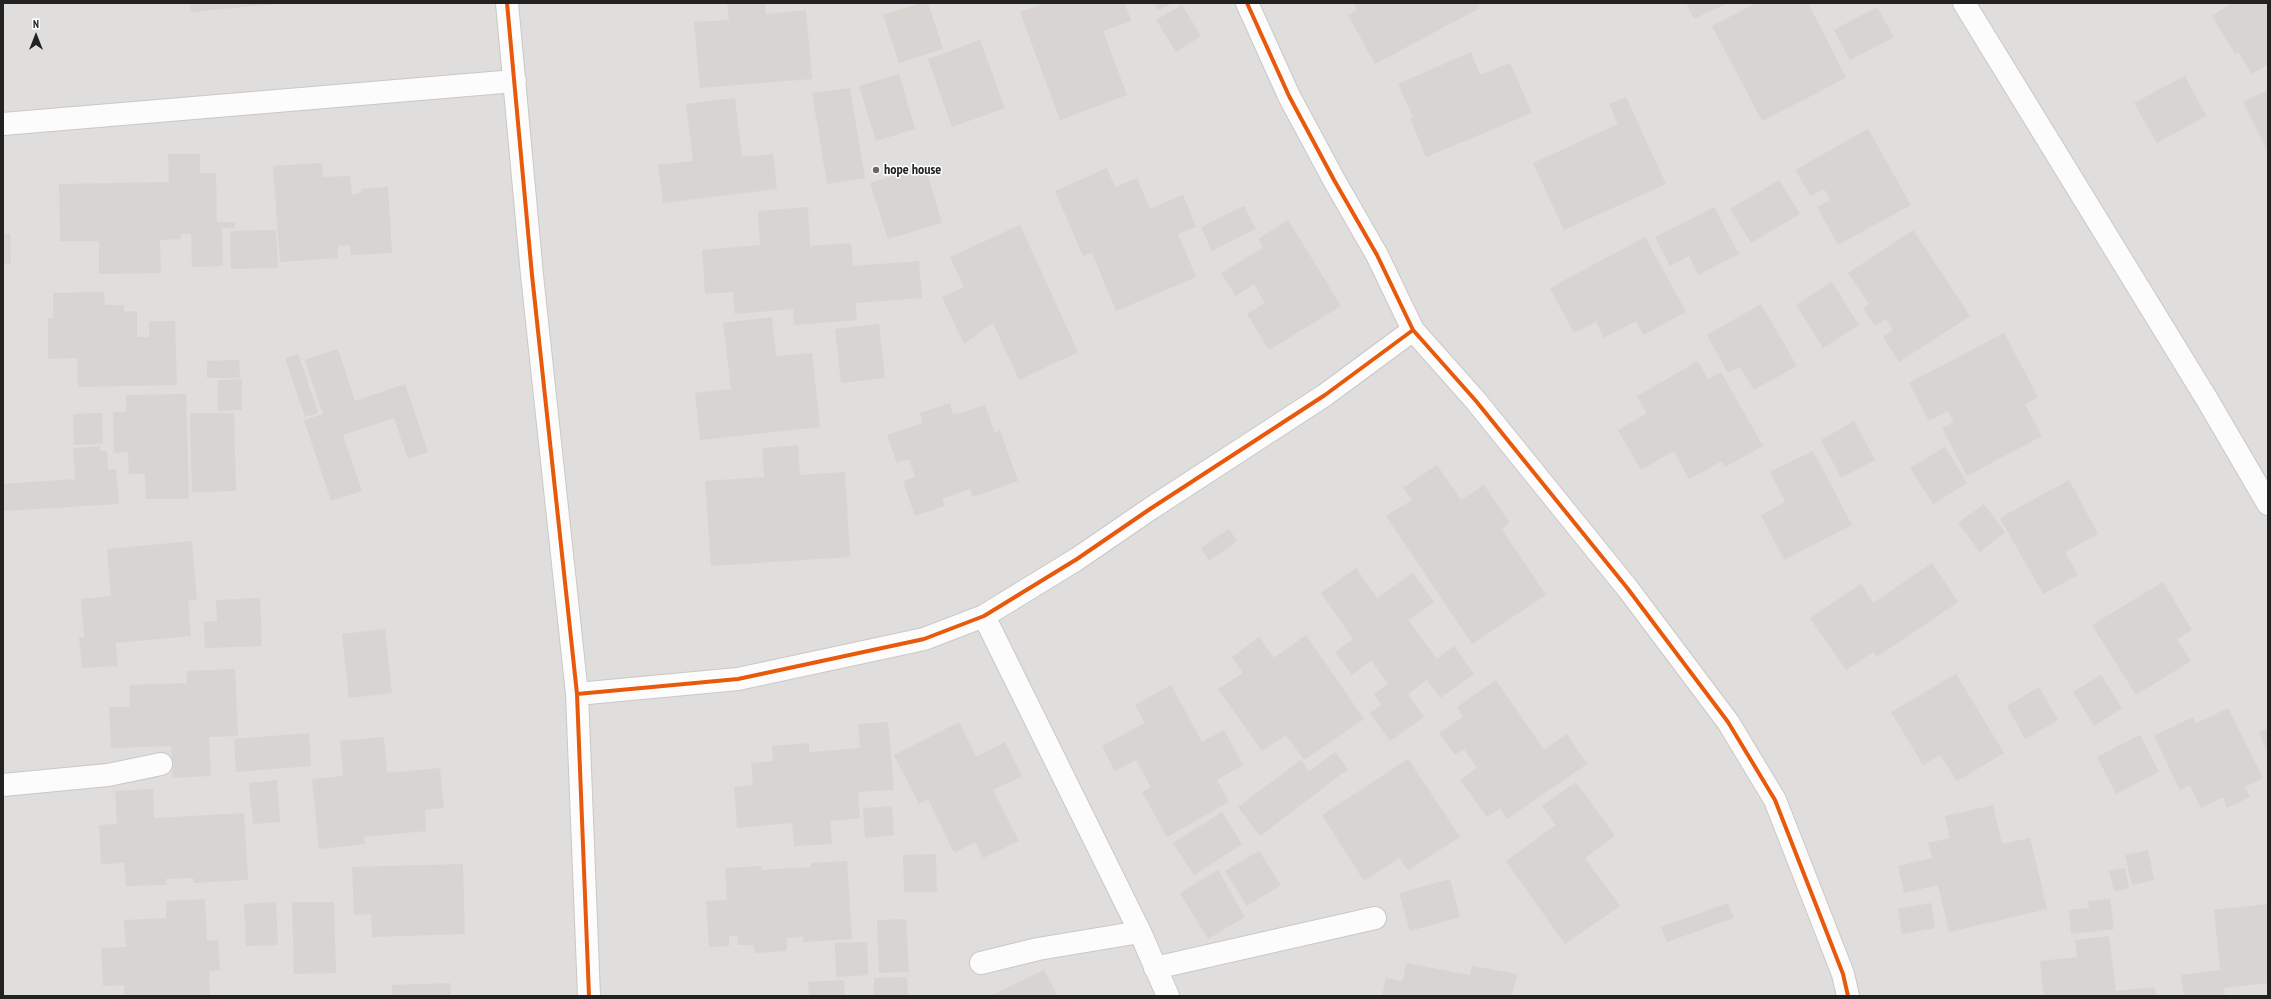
<!DOCTYPE html>
<html>
<head>
<meta charset="utf-8">
<style>
  body { margin:0 }
  #map { position:relative; width:2271px; height:999px; overflow:hidden; background:#f0eeeb; font-family:"PT Sans Narrow",sans-serif }
  canvas { display:block }
  .frame { position:absolute; inset:0; border:4px solid #222; pointer-events:none }
  .north { position:absolute; left:16px; top:16px; width:40px; height:40px; -webkit-text-stroke:3px #fff; paint-order:stroke; rotate:0deg; font-size:11px; font-weight:700; line-height:16px; text-align:center; color:#222 }
  .north::after { content:''; display:block; margin:auto; width:14px; height:18px; background:#222; clip-path:polygon(50% 0,100% 100%,50% 72%,0 100%) }
</style>
</head>
<body>
<div id="map">
<canvas width="2271" height="999"></canvas>
<div class="frame"></div>
<div class="north">N</div>
</div>
<script>
const g = document.querySelector('canvas').getContext('2d');
g.lineJoin = 'round';
function paint(path, color) {
  g.fillStyle = color;
  g.fill(path, 'evenodd');
}
function trace(path, color, width, dash) {
  g.strokeStyle = color;
  g.lineWidth = width;
  g.lineCap = dash ? 'butt' : 'round';
  g.setLineDash(dash || []);
  g.stroke(path);
}
function drawText(font, color, halo, rows, align = 'center') {
  g.font = font + ' "PT Sans Narrow",sans-serif';
  g.lineWidth = 3;
  g.setLineDash([]);
  g.textBaseline = 'middle';
  g.strokeStyle = halo;
  g.fillStyle = color;
  for (const [text, x, y, turn = 0] of rows) {
    g.save();
    g.translate(x, y);
    g.rotate((+turn || 0) * Math.PI / 180);
    g.textAlign = isNaN(turn) ? turn : align;
    if (halo) g.strokeText(text, 0, 0);
    g.fillText(text, 0, 0);
    g.restore();
  }
}
const residential = new Path2D(`
  M 3,3 L 2268,3 L 2268,996 L 3,996 Z`);
const building = new Path2D(`
  M 190,3 L 276,3 L 276,4 L 191,12 Z
  M 727,3 L 765,3 L 766,14 L 806,10 L 812,79 L 700,88 L 694,22 L 729,20 Z
  M 922,3 L 928,3 L 943,49 L 899,63 L 883,15 Z
  M 1045,3 L 1125,3 L 1131,21 L 1103,31 L 1127,95 L 1060,120 L 1020,12 Z
  M 1154,3 L 1173,3 L 1158,11 Z
  M 1354,3 L 1477,3 L 1480,8 L 1375,64 L 1348,15 L 1357,10 Z
  M 1686,3 L 1728,3 L 1694,19 Z
  M 1756,3 L 1808,3 L 1846,78 L 1762,121 L 1712,26 Z
  M 2232,3 L 2268,3 L 2268,64 L 2252,74 L 2238,52 L 2235,54 L 2212,16 Z
  M 1182,5 L 1201,36 L 1176,52 L 1156,20 Z
  M 1877,7 L 1894,37 L 1850,60 L 1834,30 Z
  M 980,40 L 1005,108 L 952,127 L 928,59 Z
  M 1471,52 L 1480,75 L 1510,63 L 1532,113 L 1426,157 L 1410,118 L 1413,117 L 1398,84 Z
  M 899,74 L 915,129 L 876,141 L 859,86 Z
  M 2185,76 L 2206,116 L 2157,143 L 2134,103 Z
  M 850,88 L 865,178 L 827,184 L 812,93 Z
  M 2268,90 L 2268,152 L 2243,102 Z
  M 1626,97 L 1666,184 L 1564,230 L 1533,163 L 1618,124 L 1609,104 Z
  M 735,98 L 742,157 L 773,154 L 777,189 L 663,203 L 658,165 L 693,161 L 686,104 Z
  M 1868,129 L 1911,205 L 1838,245 L 1817,207 L 1830,200 L 1824,189 L 1811,196 L 1795,170 Z
  M 168,154 L 200,154 L 200,173 L 216,173 L 217,222 L 235,222 L 235,228 L 222,228 L 223,266 L 192,267 L 191,234 L 181,234 L 182,239 L 160,240 L 161,273 L 99,274 L 99,241 L 60,241 L 59,184 L 169,182 Z
  M 322,163 L 323,177 L 350,176 L 352,195 L 361,193 L 361,189 L 388,187 L 392,253 L 351,255 L 350,245 L 338,246 L 338,258 L 280,262 L 273,166 Z
  M 925,166 L 942,223 L 888,239 L 870,183 Z
  M 1107,168 L 1115,187 L 1137,178 L 1150,209 L 1183,195 L 1196,227 L 1178,234 L 1196,277 L 1116,311 L 1092,253 L 1083,256 L 1055,191 Z
  M 1779,180 L 1800,214 L 1751,243 L 1730,209 Z
  M 1244,206 L 1256,229 L 1212,251 L 1201,227 Z
  M 808,207 L 810,246 L 851,243 L 853,266 L 919,261 L 922,298 L 856,303 L 855,293 L 857,320 L 794,325 L 793,309 L 735,314 L 733,292 L 705,294 L 702,250 L 760,245 L 758,211 Z
  M 1714,207 L 1739,254 L 1698,275 L 1689,256 L 1670,266 L 1655,237 Z
  M 1288,220 L 1341,306 L 1269,350 L 1247,314 L 1265,303 L 1254,284 L 1236,296 L 1221,273 L 1263,248 L 1258,239 Z
  M 1020,225 L 1078,352 L 1019,380 L 993,323 L 964,344 L 942,297 L 964,287 L 950,257 Z
  M 276,230 L 278,268 L 231,269 L 230,231 Z
  M 1913,230 L 1970,316 L 1899,362 L 1883,337 L 1893,330 L 1886,319 L 1875,326 L 1863,308 L 1869,304 L 1848,273 Z
  M 3,234 L 10,234 L 11,264 L 3,264 Z
  M 1645,237 L 1686,312 L 1643,335 L 1636,321 L 1604,338 L 1596,322 L 1574,333 L 1550,288 Z
  M 1832,282 L 1859,325 L 1823,348 L 1796,305 Z
  M 104,292 L 105,305 L 124,305 L 124,312 L 137,311 L 137,337 L 149,337 L 149,321 L 175,321 L 177,385 L 78,387 L 77,358 L 48,359 L 48,318 L 53,318 L 53,293 Z
  M 1761,304 L 1797,366 L 1754,390 L 1740,367 L 1728,373 L 1707,335 Z
  M 772,317 L 776,356 L 812,353 L 820,427 L 700,440 L 695,393 L 731,389 L 723,323 Z
  M 879,324 L 885,378 L 841,383 L 835,329 Z
  M 2004,333 L 2038,397 L 2025,404 L 2042,436 L 1967,476 L 1942,428 L 1954,422 L 1948,411 L 1929,421 L 1909,383 Z
  M 338,349 L 355,401 L 405,384 L 428,452 L 408,459 L 394,418 L 343,435 L 362,491 L 331,501 L 304,420 L 323,414 L 305,360 Z
  M 298,354 L 318,413 L 305,417 L 285,358 Z
  M 239,360 L 240,378 L 207,378 L 207,361 Z
  M 1698,361 L 1708,380 L 1721,372 L 1763,446 L 1725,467 L 1722,461 L 1689,479 L 1674,451 L 1641,470 L 1618,430 L 1647,413 L 1637,396 Z
  M 242,379 L 242,410 L 218,411 L 218,380 Z
  M 186,394 L 189,499 L 146,499 L 145,474 L 129,474 L 128,452 L 114,453 L 113,412 L 126,412 L 126,395 Z
  M 950,403 L 953,415 L 985,405 L 995,433 L 1000,430 L 1018,481 L 973,497 L 970,489 L 942,499 L 944,506 L 915,516 L 903,481 L 915,477 L 909,459 L 897,463 L 887,435 L 923,423 L 920,413 Z
  M 102,413 L 103,444 L 74,445 L 73,414 Z
  M 190,413 L 234,413 L 236,491 L 192,492 Z
  M 1854,421 L 1875,460 L 1841,478 L 1821,440 Z
  M 798,445 L 800,475 L 845,472 L 850,557 L 711,566 L 705,481 L 764,477 L 762,448 Z
  M 100,446 L 101,451 L 107,451 L 108,470 L 116,469 L 119,504 L 3,511 L 3,484 L 75,479 L 73,448 Z
  M 1945,447 L 1967,483 L 1933,504 L 1910,468 Z
  M 1813,451 L 1852,525 L 1784,560 L 1761,515 L 1785,502 L 1770,472 Z
  M 1437,465 L 1461,500 L 1484,485 L 1509,522 L 1502,530 L 1546,595 L 1472,644 L 1386,516 L 1412,500 L 1403,488 Z
  M 2069,480 L 2098,534 L 2065,552 L 2078,575 L 2043,594 L 2000,518 Z
  M 1984,504 L 2005,532 L 1980,552 L 1958,523 Z
  M 1229,529 L 1237,541 L 1209,561 L 1201,548 Z
  M 192,541 L 197,600 L 188,601 L 191,636 L 116,643 L 118,666 L 82,668 L 79,637 L 84,637 L 81,599 L 111,596 L 107,549 Z
  M 1932,563 L 1958,602 L 1877,657 L 1873,652 L 1846,670 L 1810,618 L 1861,584 L 1873,603 Z
  M 1356,568 L 1377,598 L 1413,573 L 1434,602 L 1408,620 L 1437,659 L 1454,646 L 1474,674 L 1440,698 L 1427,680 L 1408,694 L 1424,717 L 1390,741 L 1370,713 L 1381,705 L 1374,694 L 1388,684 L 1371,660 L 1352,675 L 1335,652 L 1353,639 L 1321,593 Z
  M 2163,582 L 2192,630 L 2177,639 L 2191,661 L 2136,695 L 2092,625 Z
  M 260,598 L 262,646 L 205,648 L 204,622 L 217,621 L 216,600 Z
  M 385,629 L 392,693 L 349,698 L 342,634 Z
  M 1306,635 L 1364,719 L 1304,760 L 1286,735 L 1262,751 L 1218,689 L 1243,673 L 1232,657 L 1259,637 L 1274,658 Z
  M 235,669 L 238,736 L 209,737 L 211,776 L 173,778 L 171,746 L 111,748 L 109,707 L 130,707 L 130,685 L 187,683 L 186,671 Z
  M 1956,674 L 2004,753 L 1957,781 L 1940,755 L 1923,765 L 1891,712 Z
  M 2101,675 L 2122,708 L 2094,726 L 2073,692 Z
  M 1496,680 L 1544,750 L 1567,734 L 1587,764 L 1507,819 L 1500,808 L 1487,817 L 1460,780 L 1477,768 L 1464,749 L 1455,755 L 1439,733 L 1463,717 L 1457,707 Z
  M 1171,685 L 1202,742 L 1224,730 L 1243,765 L 1217,780 L 1229,802 L 1167,837 L 1142,792 L 1151,787 L 1136,760 L 1115,771 L 1102,746 L 1145,723 L 1135,705 Z
  M 2039,687 L 2058,720 L 2025,739 L 2007,706 Z
  M 2228,708 L 2263,778 L 2245,787 L 2250,797 L 2227,808 L 2223,797 L 2201,808 L 2190,785 L 2180,790 L 2154,736 L 2193,717 L 2196,723 Z
  M 888,722 L 894,790 L 858,792 L 860,818 L 830,821 L 832,844 L 794,846 L 792,823 L 737,828 L 734,787 L 753,785 L 751,763 L 773,761 L 772,746 L 809,743 L 809,752 L 860,748 L 858,724 Z
  M 959,722 L 976,757 L 1005,742 L 1022,776 L 993,790 L 1019,841 L 983,858 L 975,842 L 954,853 L 928,799 L 919,804 L 894,755 Z
  M 2268,728 L 2268,754 L 2259,732 Z
  M 309,733 L 311,766 L 236,772 L 234,739 Z
  M 2140,735 L 2159,772 L 2116,794 L 2097,757 Z
  M 384,737 L 387,773 L 440,768 L 444,808 L 425,810 L 426,831 L 364,837 L 365,844 L 319,849 L 312,779 L 343,776 L 340,741 Z
  M 1335,752 L 1348,769 L 1260,836 L 1238,807 L 1301,760 L 1309,772 Z
  M 1408,759 L 1460,837 L 1408,870 L 1399,858 L 1364,881 L 1322,815 Z
  M 277,780 L 280,822 L 253,824 L 249,783 Z
  M 1576,782 L 1615,836 L 1585,858 L 1620,906 L 1565,944 L 1506,861 L 1556,825 L 1542,806 Z
  M 153,789 L 154,818 L 244,813 L 248,880 L 193,883 L 193,878 L 166,879 L 166,885 L 126,886 L 124,863 L 101,864 L 99,825 L 117,824 L 115,791 Z
  M 1993,805 L 2002,844 L 2030,838 L 2047,909 L 1949,932 L 1938,885 L 1904,893 L 1898,866 L 1932,858 L 1928,843 L 1950,838 L 1945,816 Z
  M 892,806 L 894,835 L 865,838 L 863,808 Z
  M 1222,812 L 1242,844 L 1194,875 L 1173,843 Z
  M 2148,850 L 2154,880 L 2132,885 L 2125,855 Z
  M 1259,851 L 1281,885 L 1247,906 L 1225,871 Z
  M 936,854 L 937,892 L 904,892 L 903,855 Z
  M 847,861 L 852,939 L 803,942 L 803,937 L 787,938 L 787,951 L 755,953 L 754,945 L 738,945 L 738,936 L 729,936 L 729,946 L 709,947 L 706,901 L 727,900 L 725,868 L 761,866 L 761,870 L 811,867 L 811,863 Z
  M 463,864 L 465,934 L 372,937 L 371,914 L 354,915 L 352,867 Z
  M 2125,868 L 2129,888 L 2114,891 L 2109,871 Z
  M 1218,870 L 1245,917 L 1208,939 L 1180,893 Z
  M 1450,879 L 1460,917 L 1410,931 L 1399,893 Z
  M 205,899 L 207,941 L 218,940 L 220,970 L 209,971 L 210,996 L 125,996 L 124,985 L 103,986 L 101,948 L 126,947 L 124,920 L 166,918 L 166,901 Z
  M 2110,899 L 2114,929 L 2071,934 L 2069,910 L 2089,908 L 2088,901 Z
  M 276,902 L 278,945 L 246,946 L 244,904 Z
  M 292,902 L 334,902 L 336,973 L 294,974 Z
  M 1728,903 L 1734,918 L 1667,942 L 1661,927 Z
  M 1931,903 L 1935,928 L 1902,934 L 1898,909 Z
  M 2268,904 L 2268,983 L 2224,988 L 2225,996 L 2184,996 L 2181,975 L 2220,970 L 2214,910 Z
  M 906,919 L 909,972 L 879,973 L 877,920 Z
  M 2109,936 L 2116,991 L 2155,987 L 2156,996 L 2044,996 L 2040,961 L 2077,957 L 2075,940 Z
  M 867,942 L 868,975 L 836,977 L 835,943 Z
  M 1406,963 L 1470,975 L 1472,966 L 1517,974 L 1512,996 L 1382,996 L 1386,978 L 1403,981 Z
  M 1044,970 L 1058,996 L 990,996 Z
  M 907,977 L 908,996 L 874,996 L 874,978 Z
  M 844,980 L 845,996 L 809,996 L 808,982 Z
  M 450,983 L 451,996 L 392,996 L 392,985 Z`);
const minor = new Path2D(`
  M 507,3 L 532,275 L 577,694 L 589,996
  M 1247,3 L 1289,96 L 1334,180 L 1377,255 L 1413,330 L 1476,401 L 1628,589 L 1728,722 L 1775,800 L 1843,974 L 1848,996
  M 1964,3 L 2208,401 L 2268,504
  M 3,124 L 515,81
  M 984,616 L 1140,932 L 1168,996
  M 577,694 L 738,679 L 924,639 L 984,616 L 1077,559 L 1150,509 L 1325,395 L 1413,330
  M 3,785 L 108,775 L 161,764
  M 981,963 L 1038,949 L 1140,932
  M 1155,968 L 1375,918`);
const cycleway = new Path2D(`
  M 507,3 L 532,275 L 577,694 L 589,996
  M 1247,3 L 1289,96 L 1334,180 L 1377,255 L 1413,330 L 1476,401 L 1628,589 L 1728,722 L 1775,800 L 1843,974 L 1848,996
  M 577,694 L 738,679 L 924,639 L 984,616 L 1077,559 L 1150,509 L 1325,395 L 1413,330`);
const markers = [
  [876,170,4,"#6a6968"]
];
const poiNames = [
  ["hope house",884,170]
];
paint(residential, '#dfdedc');
paint(building, '#d7d4d2');
trace(minor, '#c9c8c7', 24);
trace(minor, '#fdfcfc', 22);
trace(cycleway, '#e8590c', 4);
for (const [x, y, r, color] of markers) {
  const dot = new Path2D();
  dot.arc(x, y, r, 0, 2 * Math.PI);
  g.fillStyle = color;
  g.fill(dot);
  trace(dot, '#fff', 1.5);
}
drawText('bold 14px', '#222', '#fff', poiNames, 'left');
</script>
</body>
</html>
